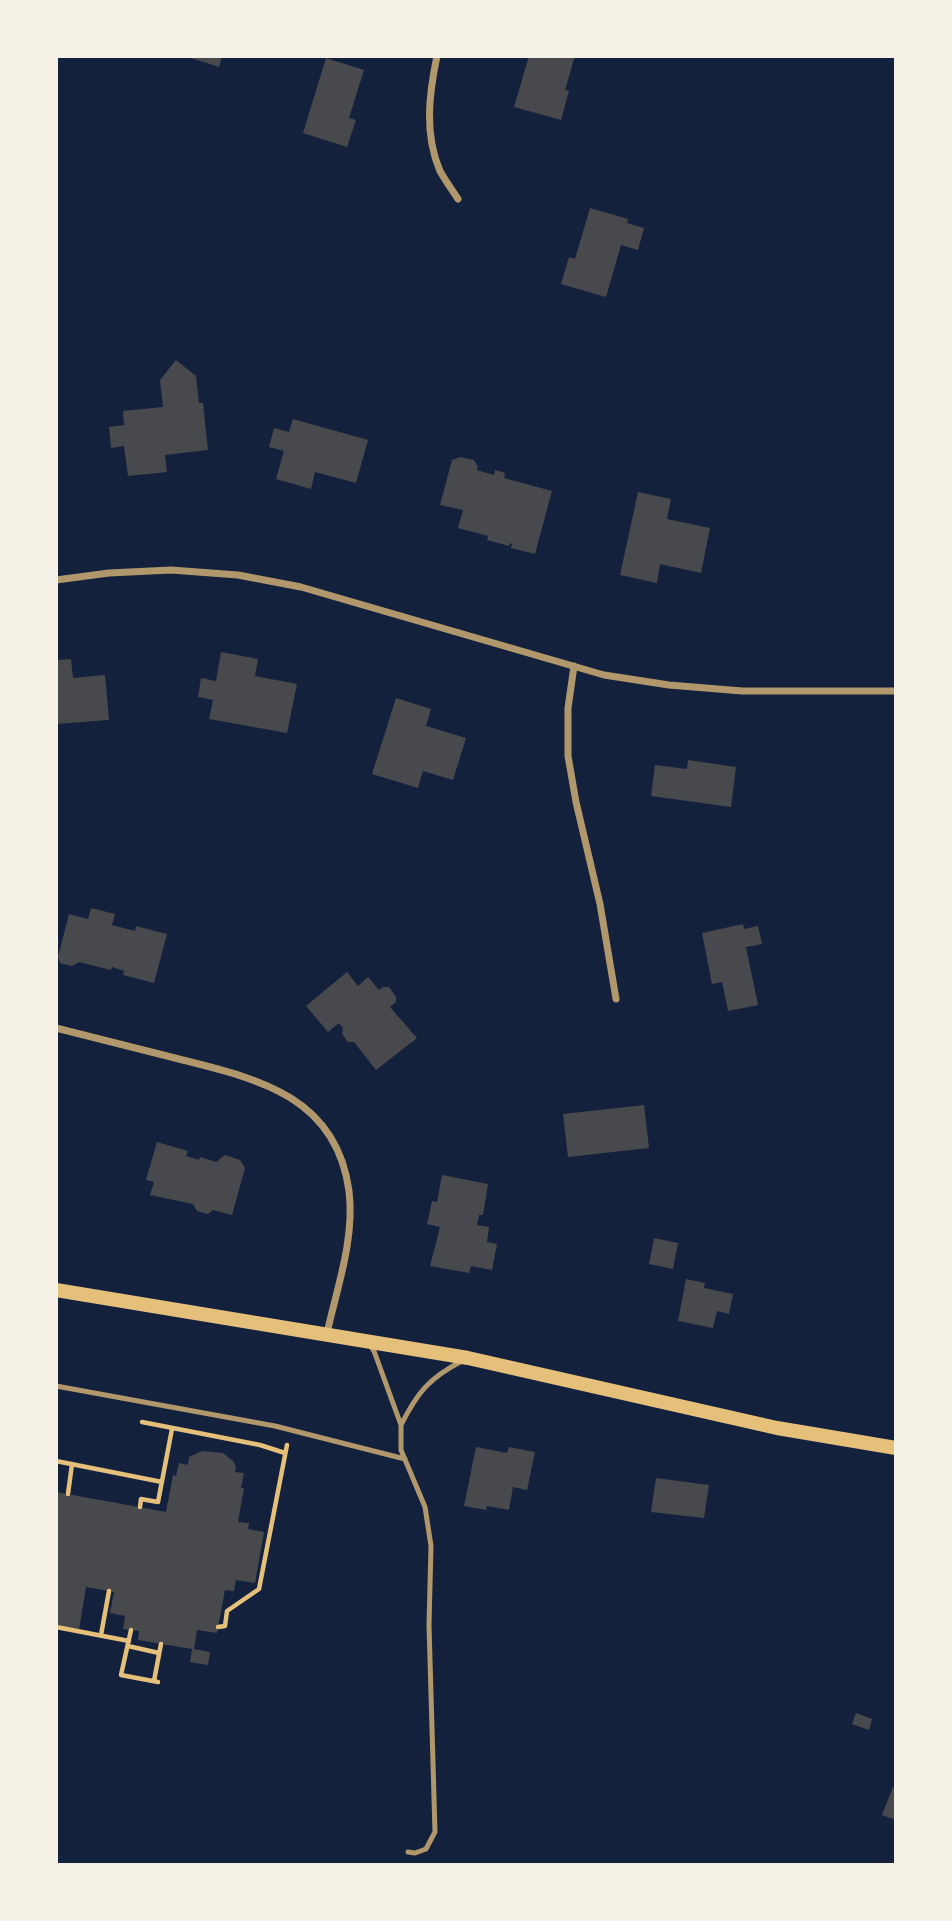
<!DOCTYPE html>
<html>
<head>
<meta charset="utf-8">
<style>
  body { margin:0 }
  #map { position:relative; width:952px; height:1921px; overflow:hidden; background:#14213d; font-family:"Fira Sans",sans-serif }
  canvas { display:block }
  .frame { position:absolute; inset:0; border:58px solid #f6f1e7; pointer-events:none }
</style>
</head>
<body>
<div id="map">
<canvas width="952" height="1921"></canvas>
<div class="frame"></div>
</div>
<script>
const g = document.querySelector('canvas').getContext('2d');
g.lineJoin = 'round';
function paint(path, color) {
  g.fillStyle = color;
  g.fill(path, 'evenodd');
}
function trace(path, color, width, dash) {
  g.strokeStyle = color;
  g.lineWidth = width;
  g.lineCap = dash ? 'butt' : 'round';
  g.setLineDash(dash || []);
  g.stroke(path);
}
const building = new Path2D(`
  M 185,56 L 222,56 L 219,67 Z
  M 529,56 L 575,56 L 565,90 L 569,91 L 561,120 L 514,107 Z
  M 326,58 L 364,70 L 349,118 L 356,120 L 347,147 L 303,133 Z
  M 590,208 L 628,219 L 627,223 L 644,228 L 638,250 L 621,245 L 606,297 L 561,284 L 569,257 L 575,259 Z
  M 176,360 L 196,376 L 199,403 L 203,403 L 208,450 L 165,455 L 167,472 L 128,476 L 124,446 L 111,448 L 109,427 L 124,425 L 123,411 L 163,407 L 160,380 Z
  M 293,419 L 368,440 L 356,483 L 315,472 L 311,489 L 276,479 L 284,451 L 269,447 L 274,428 L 289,432 Z
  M 460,457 L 474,460 L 478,467 L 477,470 L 494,475 L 495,470 L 505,473 L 504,478 L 552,491 L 535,554 L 511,548 L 512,544 L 510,543 L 509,546 L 487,540 L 488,536 L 458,528 L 463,510 L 440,505 L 452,460 Z
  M 638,492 L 671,499 L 667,519 L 710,528 L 701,573 L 660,564 L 657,583 L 620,575 Z
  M 221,652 L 258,659 L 255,676 L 297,684 L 287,733 L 209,719 L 213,700 L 198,697 L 201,678 L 216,681 Z
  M 71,659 L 73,678 L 105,675 L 109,720 L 56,724 L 56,660 Z
  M 396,698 L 431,709 L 426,726 L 466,738 L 453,780 L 423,771 L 418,788 L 372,774 Z
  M 688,760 L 736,767 L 731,807 L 651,796 L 655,765 L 687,769 Z
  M 91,908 L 115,914 L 112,925 L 135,931 L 136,926 L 167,934 L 154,983 L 123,975 L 124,971 L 112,967 L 111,970 L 79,962 L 72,966 L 60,963 L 58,957 L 69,914 L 88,919 Z
  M 743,924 L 744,929 L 758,926 L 762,944 L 746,947 L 758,1005 L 728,1011 L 722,982 L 712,984 L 702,933 Z
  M 347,972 L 358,986 L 368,977 L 379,990 L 383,987 L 389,987 L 396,997 L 396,1002 L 390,1007 L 417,1038 L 376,1070 L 354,1042 L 348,1042 L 342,1034 L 343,1028 L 339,1023 L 328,1032 L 306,1006 Z
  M 644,1105 L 649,1148 L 568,1157 L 563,1114 Z
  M 157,1142 L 188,1151 L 186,1156 L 199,1160 L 200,1157 L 216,1162 L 225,1155 L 240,1160 L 245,1168 L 232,1215 L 213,1210 L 208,1214 L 197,1211 L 193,1204 L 150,1195 L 154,1182 L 146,1180 Z
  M 442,1175 L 488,1184 L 483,1215 L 479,1215 L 477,1225 L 489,1227 L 487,1242 L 497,1244 L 492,1270 L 471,1266 L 469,1273 L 430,1266 L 440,1227 L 427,1224 L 432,1201 L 437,1202 Z
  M 654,1238 L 678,1243 L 673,1269 L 649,1264 Z
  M 686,1279 L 705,1283 L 704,1288 L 733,1294 L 729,1314 L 717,1311 L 713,1328 L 678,1321 Z
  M 476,1447 L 507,1453 L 509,1447 L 535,1452 L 527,1490 L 513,1487 L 509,1510 L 487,1506 L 486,1510 L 464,1506 Z
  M 202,1451 L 223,1453 L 233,1461 L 236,1466 L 235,1472 L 244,1473 L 241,1488 L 244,1488 L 238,1522 L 249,1523 L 248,1529 L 264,1532 L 255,1583 L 236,1580 L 234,1591 L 225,1590 L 217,1633 L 197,1630 L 194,1649 L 210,1652 L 208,1665 L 190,1662 L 192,1649 L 138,1640 L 139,1631 L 123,1629 L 125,1616 L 110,1613 L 114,1592 L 86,1587 L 79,1630 L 56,1626 L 56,1492 L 166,1512 L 173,1475 L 176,1476 L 179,1463 L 188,1465 L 189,1457 Z
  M 656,1478 L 709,1485 L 704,1518 L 651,1512 Z
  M 856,1713 L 872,1719 L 869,1730 L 852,1724 Z
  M 893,1787 L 896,1788 L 896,1820 L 882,1815 Z`);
const path = new Path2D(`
  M 142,1422 L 260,1445 L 285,1453
  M 56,1461 L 162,1482
  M 68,1494 L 72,1464
  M 140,1507 L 141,1499 L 158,1502 L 172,1429
  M 56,1627 L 129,1641
  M 218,1627 L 225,1626 L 227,1611 L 259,1589 L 287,1445
  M 131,1630 L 121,1675 L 158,1682
  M 101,1635 L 109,1591
  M 128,1646 L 159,1653
  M 154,1681 L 161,1644`);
const service = new Path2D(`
  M 369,1344 L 374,1351 L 401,1425 L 401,1450 L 425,1507 L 431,1546 L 429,1625 L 435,1832 L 426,1849 L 415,1853 L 408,1852
  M 56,1386 L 275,1426 L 405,1459
  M 401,1425 C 417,1393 429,1378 462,1361`);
const minor = new Path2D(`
  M 437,56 C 429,94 424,134 440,171 C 445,180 452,190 458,199
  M 56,580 L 109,573 L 171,570 L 238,575 L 301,587 L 604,675 L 669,685 L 742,691 L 896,691
  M 574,666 L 568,708 L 568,756 L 576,802 L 600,904 L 616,999
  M 56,1028 C 96,1038 136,1048 175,1058 C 254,1078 336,1094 349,1191 C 355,1238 337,1288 327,1333`);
const secondary = new Path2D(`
  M 56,1290 L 468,1358 L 777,1428 L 896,1448`);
paint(building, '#48494c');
trace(path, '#e5c07b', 4.5);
trace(service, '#b1986c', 5);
trace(minor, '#b1986c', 7);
trace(secondary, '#e5c07b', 14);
</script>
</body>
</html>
